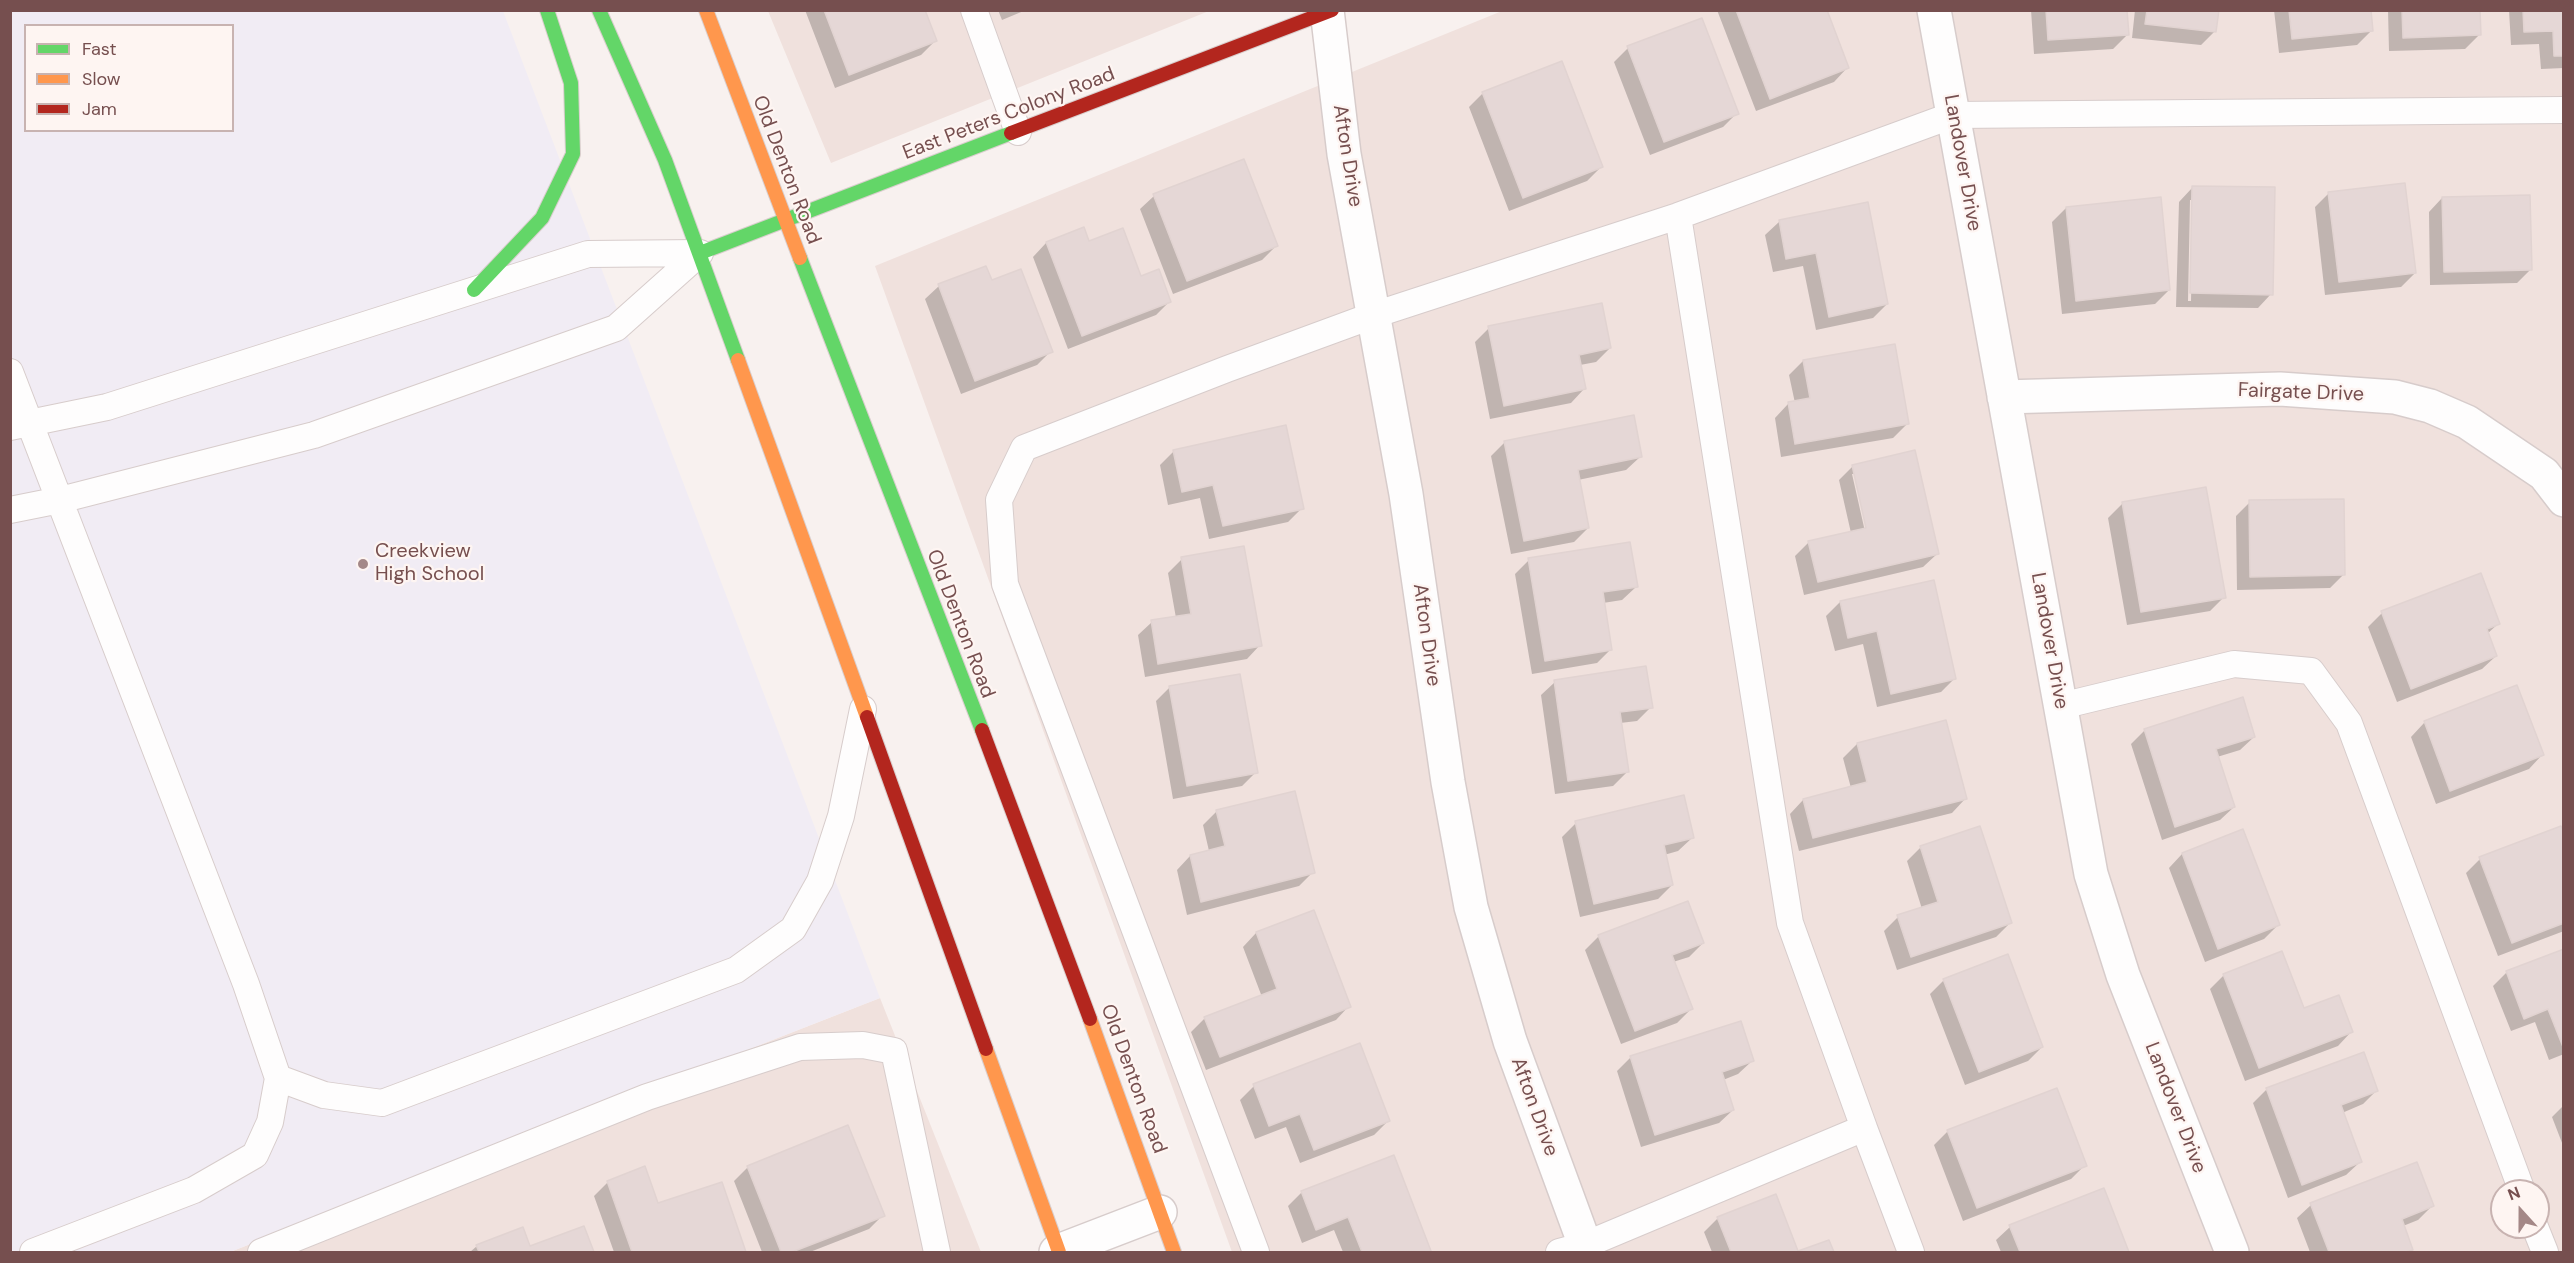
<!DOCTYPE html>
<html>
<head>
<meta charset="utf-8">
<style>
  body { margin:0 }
  #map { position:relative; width:2574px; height:1263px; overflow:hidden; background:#f8f1ef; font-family:"DM Sans",sans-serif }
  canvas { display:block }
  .frame { position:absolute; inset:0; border:12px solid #764f4f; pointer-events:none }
  .legend { position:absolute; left:24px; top:24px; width:210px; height:108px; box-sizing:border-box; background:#fef5f2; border:2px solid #c8b3b1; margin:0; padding:8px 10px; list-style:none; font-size:18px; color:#764f4f }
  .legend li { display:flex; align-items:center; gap:12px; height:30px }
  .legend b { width:30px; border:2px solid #c8b3b1 }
  .north { position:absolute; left:2490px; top:1179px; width:60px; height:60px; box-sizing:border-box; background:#fef5f2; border:2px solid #c8b3b1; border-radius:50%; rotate:339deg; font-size:16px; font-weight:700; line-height:24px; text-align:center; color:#764f4f }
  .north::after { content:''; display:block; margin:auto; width:21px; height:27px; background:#a48887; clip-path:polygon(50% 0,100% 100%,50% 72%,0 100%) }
</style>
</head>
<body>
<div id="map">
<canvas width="2574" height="1263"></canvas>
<div class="frame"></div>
<ul class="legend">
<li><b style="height:8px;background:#63d668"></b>Fast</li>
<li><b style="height:8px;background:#ff974d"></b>Slow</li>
<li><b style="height:8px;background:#b3261e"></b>Jam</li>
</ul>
<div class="north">N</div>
</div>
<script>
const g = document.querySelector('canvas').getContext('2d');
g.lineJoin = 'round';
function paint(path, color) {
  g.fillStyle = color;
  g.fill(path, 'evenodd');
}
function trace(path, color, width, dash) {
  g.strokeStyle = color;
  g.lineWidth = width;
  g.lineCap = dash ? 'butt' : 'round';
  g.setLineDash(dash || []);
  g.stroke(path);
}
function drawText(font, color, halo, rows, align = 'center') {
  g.font = font + ' "DM Sans",sans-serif';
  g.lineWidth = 4.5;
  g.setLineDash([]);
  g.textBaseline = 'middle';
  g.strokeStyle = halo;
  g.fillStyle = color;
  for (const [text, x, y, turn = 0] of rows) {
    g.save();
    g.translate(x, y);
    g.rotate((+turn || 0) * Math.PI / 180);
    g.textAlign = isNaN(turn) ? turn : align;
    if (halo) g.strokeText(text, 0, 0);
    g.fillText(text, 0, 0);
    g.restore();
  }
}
const residential = new Path2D(`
  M 768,11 L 1209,11 L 831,163 Z
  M 1502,11 L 2563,11 L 2563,1252 L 1232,1252 L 875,266 ZM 2502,1191 L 2538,1191 L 2538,1227 L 2502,1227 Z
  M 880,998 L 981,1252 L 230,1252 Z`);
const education = new Path2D(`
  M 10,11 L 503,11 L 880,998 L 230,1252 L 11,1252 ZM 26,26 L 232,26 L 232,130 L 26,130 Z`);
const shadow = new Path2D(`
  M 805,10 L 923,10 L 935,41 L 921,55 L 835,88 Z
  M 998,10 L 1026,10 L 1002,20 Z
  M 1717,10 L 1825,10 L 1847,68 L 1834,82 L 1756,111 Z
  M 2031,10 L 2126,10 L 2127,35 L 2113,49 L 2034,54 Z
  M 2135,10 L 2217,10 L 2215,31 L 2201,45 L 2132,38 Z
  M 2274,10 L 2369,10 L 2371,31 L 2357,45 L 2279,53 Z
  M 2388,10 L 2479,10 L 2479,35 L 2465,49 L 2389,51 Z
  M 2509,10 L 2564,10 L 2564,68 L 2541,69 L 2539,44 L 2511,45 Z
  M 1628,48 L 1737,113 L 1723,127 L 1650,155 L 1614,62 Z
  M 1483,93 L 1601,167 L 1587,181 L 1509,211 L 1469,107 Z
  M 2192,188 L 2271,294 L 2258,308 L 2176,307 L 2179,202 ZM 2190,200 L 2193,200 L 2191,301 L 2188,301 Z
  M 2329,193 L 2415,273 L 2401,287 L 2325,295 L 2315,207 Z
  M 1154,196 L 1276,246 L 1262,260 L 1173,294 L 1140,209 Z
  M 2442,198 L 2531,269 L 2517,283 L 2430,285 L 2429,212 Z
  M 1867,204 L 1887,304 L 1873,318 L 1816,330 L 1803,266 L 1773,272 L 1765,235 L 1779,222 Z
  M 2066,208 L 2169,290 L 2155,304 L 2062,314 L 2052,222 Z
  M 1046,243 L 1088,243 L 1141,278 L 1170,301 L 1156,315 L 1068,349 L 1033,257 Z
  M 991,282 L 1051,351 L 1037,365 L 961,394 L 925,299 L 939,286 Z
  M 1489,328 L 1610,348 L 1596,362 L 1580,365 L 1584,389 L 1571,403 L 1490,419 L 1475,342 Z
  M 1803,361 L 1907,424 L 1893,438 L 1781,457 L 1775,418 L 1788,404 L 1795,403 L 1789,375 Z
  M 1505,442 L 1640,457 L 1626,470 L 1578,480 L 1588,528 L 1574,542 L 1511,554 L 1491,456 Z
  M 1174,451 L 1302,508 L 1288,522 L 1209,539 L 1200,498 L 1168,505 L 1160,465 Z
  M 1853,466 L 1937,554 L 1923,567 L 1804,595 L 1795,556 L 1809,542 L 1851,533 L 1839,480 ZM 1852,474 L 1855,474 L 1869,535 L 1866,536 Z
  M 2205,489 L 2224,597 L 2210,611 L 2127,625 L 2108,518 L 2122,504 Z
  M 2250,502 L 2344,574 L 2330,588 L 2237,590 L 2236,516 Z
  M 1182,559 L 1260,645 L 1247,659 L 1145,677 L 1138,635 L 1152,622 L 1176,618 L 1168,573 Z
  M 1529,560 L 1636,587 L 1622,600 L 1603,603 L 1611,649 L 1597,663 L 1532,674 L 1515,574 Z
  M 1840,602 L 1955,678 L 1941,692 L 1877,707 L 1863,644 L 1835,651 L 1826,616 Z
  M 2382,613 L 2499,623 L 2487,634 L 2496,656 L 2482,669 L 2397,702 L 2368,627 Z
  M 1555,682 L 1651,707 L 1637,721 L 1620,723 L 1627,772 L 1613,786 L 1555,794 L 1541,695 Z
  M 1170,687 L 1256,772 L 1242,786 L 1173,799 L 1156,701 Z
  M 2516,687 L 2542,755 L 2529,769 L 2436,804 L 2411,737 L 2424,723 Z
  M 1945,721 L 1965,799 L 1952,813 L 1799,851 L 1790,814 L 1803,800 L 1851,788 L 1843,758 L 1857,744 Z
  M 2145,730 L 2254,737 L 2240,750 L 2217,757 L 2234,807 L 2220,820 L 2162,840 L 2131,744 Z
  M 1217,811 L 1313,872 L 1299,886 L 1187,915 L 1177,870 L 1190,856 L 1209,851 L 1203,825 Z
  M 1576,823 L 1692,838 L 1678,851 L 1664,855 L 1672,885 L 1658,899 L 1580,917 L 1562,837 Z
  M 2564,836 L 2564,931 L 2498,956 L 2466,873 L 2480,859 Z
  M 1921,847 L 2010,923 L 1996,937 L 1897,970 L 1884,931 L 1898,917 L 1922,909 L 1907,861 Z
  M 2182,854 L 2278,925 L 2264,939 L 2205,962 L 2169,868 Z
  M 1313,912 L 1349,1006 L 1336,1020 L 1206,1070 L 1191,1032 L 1205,1018 L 1262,997 L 1243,947 L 1256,933 Z
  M 1599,936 L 1703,943 L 1689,957 L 1673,962 L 1691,1009 L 1677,1023 L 1621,1044 L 1585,950 Z
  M 2564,950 L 2564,1054 L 2549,1060 L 2535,1022 L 2511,1031 L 2493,986 L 2507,972 Z
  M 2224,975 L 2303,1010 L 2351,1032 L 2338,1046 L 2245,1081 L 2210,989 Z
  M 1944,980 L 2042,1047 L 2028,1061 L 1965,1085 L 1930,994 Z
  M 1631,1057 L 1752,1061 L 1738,1074 L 1723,1080 L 1733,1110 L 1719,1123 L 1641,1147 L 1617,1071 Z
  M 1254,1086 L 1388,1121 L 1374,1135 L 1300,1163 L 1286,1127 L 1255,1139 L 1240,1100 Z
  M 2267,1089 L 2376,1091 L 2363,1104 L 2342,1113 L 2360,1162 L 2346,1175 L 2288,1198 L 2253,1103 Z
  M 2564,1105 L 2564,1148 L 2552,1117 Z
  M 1948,1131 L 2085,1165 L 2071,1179 L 1963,1221 L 1934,1145 Z
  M 748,1167 L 883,1215 L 869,1229 L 810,1252 L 762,1252 L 734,1181 Z
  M 608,1182 L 657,1205 L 721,1184 L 745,1252 L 614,1252 L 594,1196 Z
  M 2103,1190 L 2127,1252 L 2001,1252 L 1996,1240 L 2010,1227 Z
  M 1302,1192 L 1429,1251 L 1427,1252 L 1343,1252 L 1334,1230 L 1302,1243 L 1288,1206 Z
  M 1775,1196 L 1796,1252 L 1712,1252 L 1704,1232 L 1718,1218 Z
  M 2311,1205 L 2432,1206 L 2418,1220 L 2403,1226 L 2412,1249 L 2409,1252 L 2310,1252 L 2297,1218 Z
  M 583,1227 L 593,1252 L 470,1252 L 477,1246 L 530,1248 Z`);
const building = new Path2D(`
  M 824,10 L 925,10 L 937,41 L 849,75 Z
  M 1736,10 L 1827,10 L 1849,68 L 1770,99 Z
  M 2046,10 L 2127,10 L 2129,35 L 2048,40 Z
  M 2147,10 L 2219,10 L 2216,32 L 2145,24 Z
  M 2289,10 L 2371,10 L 2373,31 L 2292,39 Z
  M 2402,10 L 2480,10 L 2481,35 L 2403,38 Z
  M 2523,10 L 2564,10 L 2564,56 L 2554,56 L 2553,31 L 2524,32 Z
  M 1702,18 L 1739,114 L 1664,142 L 1627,46 Z
  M 1562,61 L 1603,167 L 1523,198 L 1482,92 Z
  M 1244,159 L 1278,246 L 1187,281 L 1153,194 Z
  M 2405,183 L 2416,273 L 2339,282 L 2328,192 Z
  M 2192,186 L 2275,187 L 2273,295 L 2190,293 Z
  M 2530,195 L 2532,270 L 2444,272 L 2442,197 Z
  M 2161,197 L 2170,290 L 2076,301 L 2066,207 Z
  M 1868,202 L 1888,304 L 1829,317 L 1816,253 L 1786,259 L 1779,220 Z
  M 1084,227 L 1089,241 L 1123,228 L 1141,276 L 1159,269 L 1171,302 L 1082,336 L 1046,242 Z
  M 986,266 L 992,280 L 1021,269 L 1053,352 L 975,381 L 938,284 Z
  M 1602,303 L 1611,348 L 1579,355 L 1586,389 L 1504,406 L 1488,326 Z
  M 1895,344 L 1909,424 L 1795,444 L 1788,402 L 1810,398 L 1803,360 Z
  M 1634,415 L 1642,457 L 1578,470 L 1589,528 L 1524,541 L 1504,441 Z
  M 1286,425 L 1304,509 L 1223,526 L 1213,485 L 1182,492 L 1173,450 Z
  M 1915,450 L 1939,554 L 1818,582 L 1808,541 L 1866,528 L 1852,465 Z
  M 2206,487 L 2226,598 L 2141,612 L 2122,502 Z
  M 2344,499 L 2345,575 L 2250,577 L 2249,500 Z
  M 1630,542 L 1638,587 L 1603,592 L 1612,650 L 1545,661 L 1528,558 Z
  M 1244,546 L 1262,646 L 1158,664 L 1151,620 L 1191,614 L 1181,557 Z
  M 2481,573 L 2500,624 L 2487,629 L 2497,656 L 2411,689 L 2381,611 Z
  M 1934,580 L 1956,679 L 1891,694 L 1877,631 L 1848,638 L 1840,601 Z
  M 1646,666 L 1653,708 L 1620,712 L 1629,772 L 1568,781 L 1554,680 Z
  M 1240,674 L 1258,773 L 1187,786 L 1169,686 Z
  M 2517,685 L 2544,755 L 2450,791 L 2424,721 Z
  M 2243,697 L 2255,737 L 2216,749 L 2235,807 L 2175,827 L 2144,729 Z
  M 1946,720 L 1967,799 L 1813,838 L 1803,799 L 1867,782 L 1857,743 Z
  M 1295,791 L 1315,873 L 1201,902 L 1190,855 L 1225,846 L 1216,810 Z
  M 1684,795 L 1694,838 L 1664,845 L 1673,885 L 1594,904 L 1575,821 Z
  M 1980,826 L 2012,923 L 1911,957 L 1897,915 L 1938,902 L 1920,846 Z
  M 2561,826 L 2564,832 L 2564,923 L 2512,943 L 2479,857 Z
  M 2243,829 L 2280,925 L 2218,949 L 2182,853 Z
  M 1688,901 L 1704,943 L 1672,955 L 1693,1009 L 1635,1031 L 1598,935 Z
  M 1314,910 L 1351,1007 L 1220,1057 L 1204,1017 L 1277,989 L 1256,932 Z
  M 2564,949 L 2564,1047 L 2563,1047 L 2548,1009 L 2524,1019 L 2506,971 Z
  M 2282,951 L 2304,1008 L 2339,995 L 2353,1032 L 2259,1068 L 2223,974 Z
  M 2008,954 L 2043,1047 L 1979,1072 L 1943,979 Z
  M 1741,1021 L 1754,1061 L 1722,1072 L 1734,1110 L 1655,1135 L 1630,1056 Z
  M 1360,1043 L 1390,1121 L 1314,1150 L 1300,1114 L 1269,1126 L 1253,1084 Z
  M 2364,1052 L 2378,1091 L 2341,1105 L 2362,1162 L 2302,1185 L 2266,1088 Z
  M 2057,1088 L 2087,1166 L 1977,1208 L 1947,1130 Z
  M 848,1125 L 885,1216 L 792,1252 L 781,1252 L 747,1166 Z
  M 1394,1155 L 1431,1251 L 1362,1252 L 1348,1217 L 1316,1230 L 1301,1191 Z
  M 2417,1162 L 2434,1206 L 2402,1219 L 2413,1250 L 2406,1252 L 2329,1252 L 2310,1203 Z
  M 645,1166 L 658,1203 L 722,1182 L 746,1252 L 632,1252 L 607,1181 Z
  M 2104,1188 L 2129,1252 L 2020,1252 L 2009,1225 Z
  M 1776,1194 L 1798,1251 L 1829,1240 L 1834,1252 L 1731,1252 L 1717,1217 Z
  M 584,1226 L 594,1252 L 479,1252 L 476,1245 L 523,1227 L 530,1246 Z`);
const lane = new Path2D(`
  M 974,10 L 1018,132
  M 10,372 L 246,984 L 278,1078 L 270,1122 L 255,1155 L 194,1190 L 33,1252
  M 10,427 L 107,407 L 588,254 L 700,253
  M 10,510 L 60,500 L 314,435 L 616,328 L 700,253
  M 2061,706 L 2234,664 L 2311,671 L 2349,723 L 2522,1191
  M 278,1078 L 324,1095 L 382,1103 L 736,970 L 793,929 L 820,881 L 841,816 L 863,709
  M 1864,1128 L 1911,1252
  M 2535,1227 L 2545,1252
  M 261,1252 L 647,1097 L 800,1047 L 863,1045 L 894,1051 L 937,1252
  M 1256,1252 L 1005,584 L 999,500 L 1024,448 L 1227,369 L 1374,315 L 1678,216
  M 1559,1252 L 1585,1245 L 1864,1128 L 1790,923 L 1678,216 L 1953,115 L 2564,110`);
const street = new Path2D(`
  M 1327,10 L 1344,154 L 1406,494 L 1448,782 L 1471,907 L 1510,1041 L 1585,1245
  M 1934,10 L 2091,874 L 2123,975 L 2232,1252
  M 2004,397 L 2280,389 L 2395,397 L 2430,406 L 2467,422 L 2544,474 L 2564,500
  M 1056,1252 L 1160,1212`);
const fast = new Path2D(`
  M 599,10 L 665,160 L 738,360
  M 700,253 L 1011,133
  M 800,258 L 982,730
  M 474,290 L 542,218 L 573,154 L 571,83 L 547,10`);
const slow = new Path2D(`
  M 706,10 L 800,258
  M 738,360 L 867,717
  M 1090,1019 L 1174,1252
  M 986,1049 L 1059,1252`);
const jam = new Path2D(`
  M 1011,133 L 1332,10
  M 867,717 L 986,1049
  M 982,730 L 1090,1019`);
const markers = [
  [363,564,6,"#a48887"]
];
const streetNames = [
  ["East Peters Colony Road",1009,114,-21],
  ["Afton Drive",1347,156,81],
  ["Landover Drive",1962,163,80],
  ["Old Denton Road",786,170,69],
  ["Fairgate Drive",2301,393,2],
  ["Old Denton Road",960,624,69],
  ["Afton Drive",1426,635,82],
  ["Landover Drive",2049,641,80],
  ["Old Denton Road",1133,1079,70],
  ["Afton Drive",1534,1107,70],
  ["Landover Drive",2175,1108,69]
];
const poiNames = [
  ["Creekview",375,552],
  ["High School",375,575]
];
paint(residential, '#f0e1dd');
paint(education, '#f1ecf4');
paint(shadow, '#0003');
paint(building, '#e5d7d6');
trace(building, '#e1d3d1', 1.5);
trace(lane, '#d7cccb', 28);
trace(street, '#d7cccb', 36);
trace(fast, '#d9cecd', 16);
trace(slow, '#d9cecd', 16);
trace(jam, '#d9cecd', 16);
trace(lane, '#fefdfd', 26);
trace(street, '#fefdfd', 33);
trace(fast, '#63d668', 14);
trace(slow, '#ff974d', 14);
trace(jam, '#b3261e', 14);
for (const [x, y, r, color] of markers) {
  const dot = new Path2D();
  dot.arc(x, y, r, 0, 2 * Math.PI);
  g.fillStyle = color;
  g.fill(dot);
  trace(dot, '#fef5f2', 2);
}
drawText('20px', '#764f4f', '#fef5f2', streetNames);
drawText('20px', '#764f4f', '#fef5f2', poiNames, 'left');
</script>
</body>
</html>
